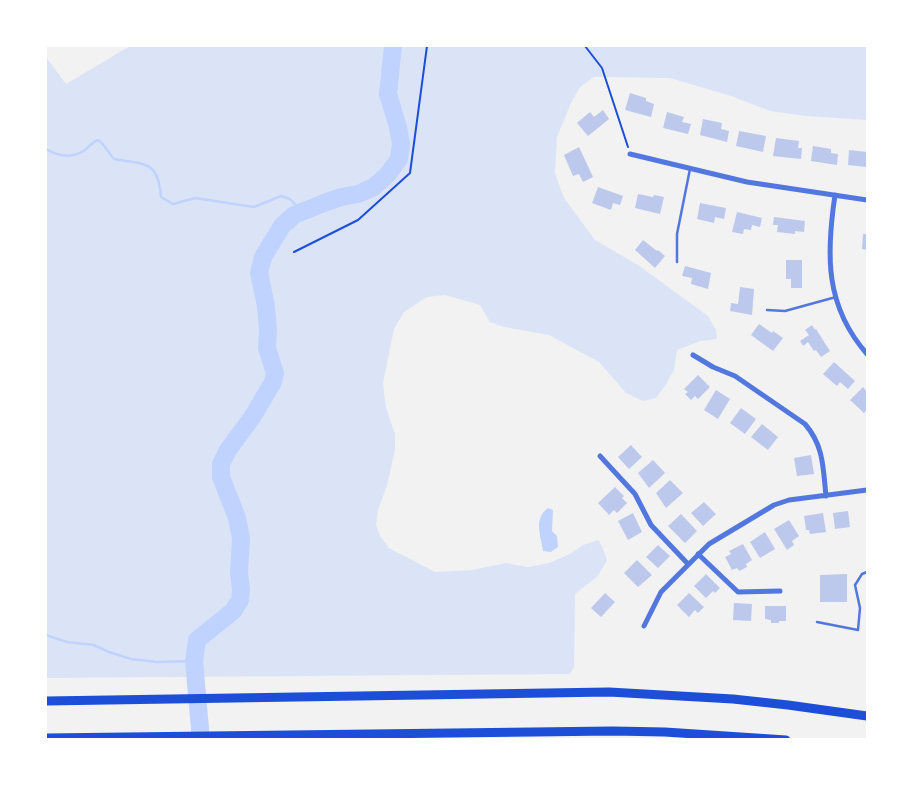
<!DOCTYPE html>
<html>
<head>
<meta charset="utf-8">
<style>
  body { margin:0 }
  #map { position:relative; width:913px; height:785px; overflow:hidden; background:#f2f2f2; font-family:"DM Sans",sans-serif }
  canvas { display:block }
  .frame { position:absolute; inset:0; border:47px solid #fff; pointer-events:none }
</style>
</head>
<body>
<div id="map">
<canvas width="913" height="785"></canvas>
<div class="frame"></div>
</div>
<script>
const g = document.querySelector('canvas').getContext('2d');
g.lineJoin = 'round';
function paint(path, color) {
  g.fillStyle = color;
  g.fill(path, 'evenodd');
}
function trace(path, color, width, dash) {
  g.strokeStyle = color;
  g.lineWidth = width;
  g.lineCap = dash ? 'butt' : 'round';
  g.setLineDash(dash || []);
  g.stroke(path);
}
const green = new Path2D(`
  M 130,46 L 867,46 L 867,120 L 806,116 L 770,111 L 731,96 L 670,78 L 594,77 L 580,87 L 571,103 L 557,137 L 555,173 L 564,198 L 595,240 L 638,265 L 708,316 L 716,330 L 717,339 L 701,341 L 677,350 L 674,370 L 665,386 L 656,398 L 643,401 L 626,393 L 599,362 L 549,335 L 504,327 L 490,322 L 480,305 L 445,295 L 427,297 L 404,312 L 394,329 L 383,383 L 386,408 L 395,434 L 395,450 L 387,486 L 378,510 L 376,525 L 380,536 L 389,548 L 435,572 L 472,570 L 506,563 L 528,567 L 549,563 L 570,554 L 583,545 L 598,540 L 602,546 L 607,560 L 598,576 L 575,594 L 574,667 L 570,674 L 46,678 L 46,57 L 66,84 Z`);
const water = new Path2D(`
  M 548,508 L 553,510 L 552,531 L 557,536 L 558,547 L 551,552 L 543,551 C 541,535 533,519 548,508 Z`);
const stream = new Path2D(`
  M 46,149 C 58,156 72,159 85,150 C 90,146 92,142 98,140 C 105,145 108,152 114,159 C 144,165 158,159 161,197 L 173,204 L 195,198 L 254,207 L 281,196 L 290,199 L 302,212
  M 46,635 L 67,642 L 94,645 L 109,652 L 131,659 L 157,662 L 194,661`);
const river = new Path2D(`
  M 201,740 L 194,661 L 197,640 L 233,611 L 240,600 L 241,589 L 239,573 L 241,538 L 237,518 L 221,477 L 221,464 L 228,450 L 253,416 L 273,382 L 275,373 L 267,348 L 268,329 L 266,306 L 259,273 L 263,257 L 282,226 L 294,215 L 324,203 L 341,197 L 358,194 L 374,187 L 388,174 L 399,159 L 401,144 L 398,127 L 388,94 L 393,46`);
const building = new Path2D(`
  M 630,93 L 646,98 L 646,101 L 654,104 L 651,117 L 625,110 Z
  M 603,110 L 609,119 L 588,136 L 577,123 L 590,112 L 594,117 Z
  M 667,112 L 684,117 L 682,122 L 691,124 L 688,134 L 663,128 Z
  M 703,119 L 722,123 L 721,129 L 729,131 L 727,142 L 700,135 Z
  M 739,131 L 766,136 L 763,152 L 736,146 Z
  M 776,138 L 799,141 L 798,148 L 802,148 L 801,159 L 773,156 Z
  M 813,146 L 831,149 L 831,153 L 838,154 L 837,165 L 811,161 Z
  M 579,147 L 593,177 L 583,182 L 579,174 L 573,176 L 564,155 Z
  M 849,150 L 867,152 L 867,167 L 848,165 Z
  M 598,187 L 623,196 L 620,205 L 613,203 L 611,210 L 592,203 Z
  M 638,194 L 653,197 L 654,195 L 664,197 L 660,214 L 635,208 Z
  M 700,203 L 726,208 L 724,219 L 715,217 L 714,223 L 697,219 Z
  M 737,212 L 762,218 L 760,227 L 752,225 L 751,230 L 744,229 L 743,234 L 732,232 Z
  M 774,217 L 805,221 L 804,232 L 795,231 L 795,234 L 777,232 L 778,225 L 773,225 Z
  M 863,234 L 867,234 L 867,250 L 862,249 Z
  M 643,240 L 657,251 L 658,250 L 665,256 L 655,268 L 635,250 Z
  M 786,260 L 802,260 L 802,288 L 791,288 L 791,279 L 786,279 Z
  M 685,266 L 711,273 L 708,289 L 691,284 L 692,278 L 682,276 Z
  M 740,287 L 754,289 L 752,315 L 730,311 L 731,303 L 738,304 Z
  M 759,324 L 772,333 L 773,331 L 783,338 L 773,351 L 751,335 Z
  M 812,325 L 815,330 L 816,329 L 830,351 L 821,357 L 816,350 L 814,351 L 808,342 L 803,346 L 800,341 L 809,335 L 805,330 Z
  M 834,362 L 855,381 L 848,389 L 840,382 L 837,386 L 823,374 Z
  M 698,375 L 710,387 L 698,399 L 695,396 L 691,400 L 685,394 L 688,392 L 684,389 Z
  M 863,387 L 867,392 L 867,409 L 864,413 L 850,400 Z
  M 716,390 L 730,399 L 718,419 L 704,410 Z
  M 741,408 L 756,419 L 745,434 L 730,423 Z
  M 762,424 L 778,437 L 768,450 L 751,437 Z
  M 631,445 L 642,457 L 629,469 L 618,457 Z
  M 811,455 L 814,474 L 797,476 L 794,458 Z
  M 653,460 L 665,473 L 649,488 L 638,473 Z
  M 670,480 L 683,493 L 666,508 L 656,493 Z
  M 615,487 L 624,496 L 622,498 L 627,503 L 617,513 L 614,510 L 609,515 L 598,503 Z
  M 704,502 L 716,514 L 703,526 L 691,513 Z
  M 848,511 L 850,527 L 835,529 L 833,513 Z
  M 633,513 L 642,532 L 628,540 L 618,521 Z
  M 823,513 L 826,532 L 810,534 L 809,530 L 806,530 L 804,516 Z
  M 681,514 L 697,531 L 685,543 L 668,526 Z
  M 789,520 L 799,536 L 792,541 L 794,545 L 787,550 L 774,529 Z
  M 765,532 L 775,549 L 760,558 L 750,542 Z
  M 743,544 L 752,560 L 746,564 L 747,567 L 739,571 L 737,568 L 732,570 L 725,557 L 731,554 L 729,551 Z
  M 658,545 L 670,556 L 658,568 L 646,557 Z
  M 637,560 L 652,575 L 638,587 L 624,573 Z
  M 706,574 L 720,588 L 715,593 L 713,591 L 706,598 L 694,586 Z
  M 847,574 L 847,602 L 820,602 L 820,575 Z
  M 605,593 L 615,602 L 601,617 L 591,608 Z
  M 689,593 L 704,607 L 698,613 L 695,610 L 689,617 L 677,605 Z
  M 734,603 L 752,604 L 751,621 L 733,620 Z
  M 765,606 L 786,606 L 786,621 L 779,621 L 779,623 L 771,623 L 771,620 L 765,619 Z`);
const path = new Path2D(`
  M 585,46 L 602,68 L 628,147
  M 294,252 L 358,220 L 410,173 L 427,46`);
const service = new Path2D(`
  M 677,262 L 677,234 L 690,169
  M 767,310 L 785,311 L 836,297
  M 817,622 L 858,630 L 860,608 L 855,585 L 862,574 L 867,572`);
const minor = new Path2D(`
  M 630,154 L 747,182 L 867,200
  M 835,195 C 826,255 825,306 867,354
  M 693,355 L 713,367 L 735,376 L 805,424 C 824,446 823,468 826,496
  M 600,456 L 635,494 L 651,525 L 688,564
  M 698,554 L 738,592 L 780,591
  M 644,626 L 661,592 L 709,544 L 774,505 L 789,500 L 867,490`);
const trunk = new Path2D(`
  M 46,701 L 609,692 L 733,699 L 788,705 L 867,716
  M 46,738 L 613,731 L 665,732 L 786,740`);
paint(green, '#dbe4f7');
paint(water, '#bfd3fe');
trace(stream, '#bfd3fe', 2.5);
trace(river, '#bfd3fe', 18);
paint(building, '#bdc9ec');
trace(path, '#1d4ed8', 2);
trace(service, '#5277de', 2.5);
trace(minor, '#5277de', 5);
trace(trunk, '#1d4ed8', 9);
</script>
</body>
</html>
